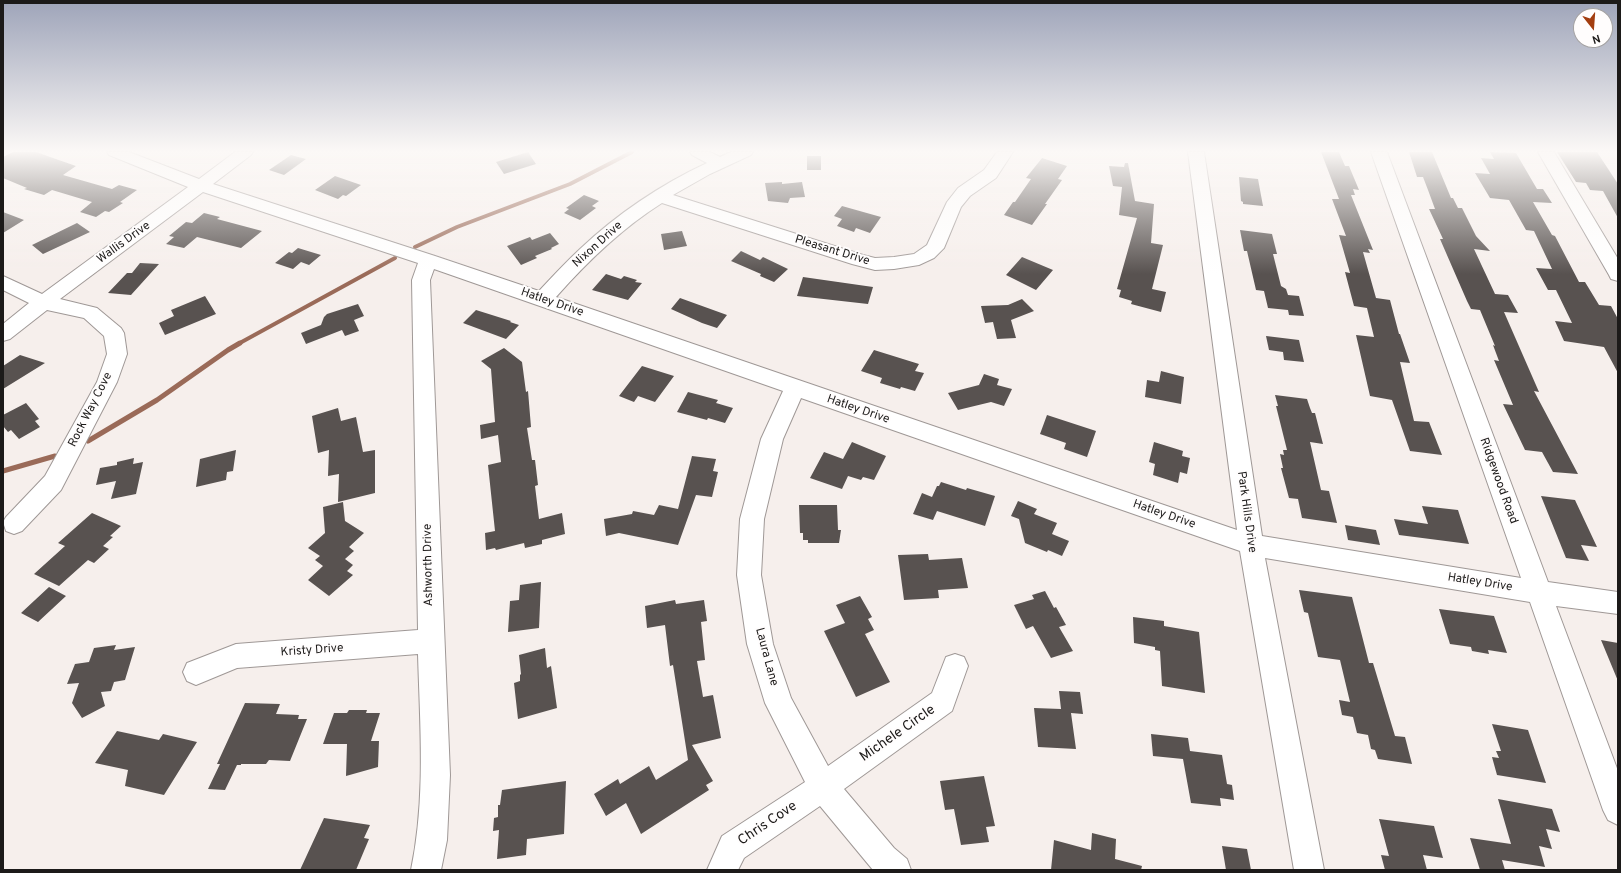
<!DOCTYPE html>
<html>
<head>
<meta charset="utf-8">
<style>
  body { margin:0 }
  #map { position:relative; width:1621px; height:873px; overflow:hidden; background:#f6efec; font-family:Overpass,sans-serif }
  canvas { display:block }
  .frame { position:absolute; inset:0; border:4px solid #1c1a19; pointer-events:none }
  .north { position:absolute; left:1573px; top:8px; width:40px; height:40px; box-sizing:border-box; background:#fffdfd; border:1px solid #a4a2a2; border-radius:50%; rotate:163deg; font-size:11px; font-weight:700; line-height:16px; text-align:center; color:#1c1a19 }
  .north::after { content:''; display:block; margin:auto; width:14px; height:18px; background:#a33e10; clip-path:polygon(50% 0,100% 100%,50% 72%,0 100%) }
</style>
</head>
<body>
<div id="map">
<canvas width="1621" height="873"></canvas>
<div class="frame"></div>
<div class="north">N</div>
</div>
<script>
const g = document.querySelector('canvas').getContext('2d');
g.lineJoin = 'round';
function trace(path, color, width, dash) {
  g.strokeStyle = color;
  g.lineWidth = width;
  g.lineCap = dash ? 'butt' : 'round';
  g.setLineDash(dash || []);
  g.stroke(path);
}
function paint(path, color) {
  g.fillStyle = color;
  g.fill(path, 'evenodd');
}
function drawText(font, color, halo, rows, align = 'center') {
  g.font = font + ' Overpass,sans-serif';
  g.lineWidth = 4;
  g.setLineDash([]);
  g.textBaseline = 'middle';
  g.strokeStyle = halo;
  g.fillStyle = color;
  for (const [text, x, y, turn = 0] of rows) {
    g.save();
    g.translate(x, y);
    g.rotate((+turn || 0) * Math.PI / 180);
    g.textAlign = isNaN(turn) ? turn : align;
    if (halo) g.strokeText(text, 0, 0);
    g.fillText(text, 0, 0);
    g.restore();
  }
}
const streamFar1 = new Path2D(`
  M 415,247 L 457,227 L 570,184 L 632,152
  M 238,344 L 395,258`);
const stream = new Path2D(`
  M 88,441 L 157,400 L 228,350 L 240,343
  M 3,471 L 55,456`);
const building = new Path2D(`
  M 13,152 L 36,152 L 76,166 L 63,175 L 112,189 L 119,185 L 137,190 L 120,202 L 123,203 L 109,212 L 105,211 L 96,217 L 80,212 L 92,202 L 52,190 L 44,195 L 24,189 L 27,188 L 3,178 L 3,157 Z
  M 528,152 L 536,164 L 504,174 L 496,162 Z
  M 1321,152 L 1339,152 L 1345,166 L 1349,166 L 1359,190 L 1353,189 L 1355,195 L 1351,195 L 1373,250 L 1368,249 L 1370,253 L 1363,252 L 1376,298 L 1390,300 L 1399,334 L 1400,334 L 1410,363 L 1400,362 L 1414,421 L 1429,422 L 1442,455 L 1410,451 L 1392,400 L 1370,396 L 1356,335 L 1374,337 L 1367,308 L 1354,306 L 1345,272 L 1350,273 L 1339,235 L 1346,236 L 1332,199 L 1339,199 Z
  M 1409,152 L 1432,152 L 1451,198 L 1453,198 L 1458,208 L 1462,208 L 1476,236 L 1490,251 L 1474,249 L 1495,294 L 1508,295 L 1518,313 L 1504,312 L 1539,392 L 1534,391 L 1578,474 L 1553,472 L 1542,452 L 1525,450 L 1503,404 L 1513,405 L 1494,360 L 1499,361 L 1493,345 L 1495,346 L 1480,310 L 1471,309 L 1467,301 L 1440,239 L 1443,239 L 1429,209 L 1435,209 L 1428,190 L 1423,177 L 1417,177 Z
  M 1490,152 L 1516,153 L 1537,189 L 1543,189 L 1552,203 L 1533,202 L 1552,235 L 1555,236 L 1579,282 L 1585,282 L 1599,305 L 1611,306 L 1618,319 L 1618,373 L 1604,347 L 1564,341 L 1555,321 L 1572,323 L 1556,290 L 1548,290 L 1536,268 L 1552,269 L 1534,231 L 1526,230 L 1509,200 L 1490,198 L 1475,173 L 1490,174 L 1481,158 L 1494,159 Z
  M 1557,152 L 1597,152 L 1618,184 L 1618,218 L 1603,191 L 1590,190 L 1586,183 L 1576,182 Z
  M 291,155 L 306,159 L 284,175 L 269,170 Z
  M 807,156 L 821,156 L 821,170 L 807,170 Z
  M 1042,158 L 1067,166 L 1058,179 L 1062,180 L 1045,204 L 1047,204 L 1032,225 L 1004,215 L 1013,202 L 1015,202 L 1031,179 L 1026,178 Z
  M 1125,163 L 1128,163 L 1135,201 L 1154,204 L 1151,243 L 1163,245 L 1152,289 L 1166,292 L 1161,312 L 1131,304 L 1132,301 L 1119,297 L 1121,290 L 1117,289 L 1137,218 L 1119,215 L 1122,187 L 1113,186 L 1109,166 L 1124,167 Z
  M 335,176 L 361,185 L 346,196 L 343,195 L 338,199 L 315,190 Z
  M 1239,177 L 1258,179 L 1263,206 L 1243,204 L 1243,202 L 1241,201 Z
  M 782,182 L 782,184 L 802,182 L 805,197 L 790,198 L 788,203 L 768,201 L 765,183 Z
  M 584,195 L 599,201 L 592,206 L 596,208 L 580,220 L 564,213 L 569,209 L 566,208 Z
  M 842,206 L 881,217 L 870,233 L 856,228 L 854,232 L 837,226 L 842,219 L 834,216 Z
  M 3,212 L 24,220 L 3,233 Z
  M 204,213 L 220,217 L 217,219 L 262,231 L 241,248 L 197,237 L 184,248 L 166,244 L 174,237 L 169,236 L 186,222 L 192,223 Z
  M 77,223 L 90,232 L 43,254 L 32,245 Z
  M 1240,230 L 1272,234 L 1277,254 L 1273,254 L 1281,286 L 1286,289 L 1288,295 L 1299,296 L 1304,316 L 1289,315 L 1288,310 L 1268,308 L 1264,291 L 1256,290 L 1247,251 L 1244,251 Z
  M 682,231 L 687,246 L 664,250 L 661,234 Z
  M 550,233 L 559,244 L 551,248 L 552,249 L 535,256 L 537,258 L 521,265 L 507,246 L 530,237 L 532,240 Z
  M 298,248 L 321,255 L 309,265 L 301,262 L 293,269 L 275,263 L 289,252 L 292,253 Z
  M 741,251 L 760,260 L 763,257 L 788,269 L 774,282 L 760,276 L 761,274 L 731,261 Z
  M 1022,257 L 1053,270 L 1036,290 L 1006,275 Z
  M 140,263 L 159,264 L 131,295 L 108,293 L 127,273 L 132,273 Z
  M 606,274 L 621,279 L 624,276 L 637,280 L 635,282 L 642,283 L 628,300 L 592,290 Z
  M 803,277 L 873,287 L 868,304 L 797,296 Z
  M 205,296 L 216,314 L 165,335 L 159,323 L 174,316 L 171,310 Z
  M 680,298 L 727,315 L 717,328 L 702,323 L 671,309 Z
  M 1022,299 L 1034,311 L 1011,320 L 1016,338 L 997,339 L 993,322 L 985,323 L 981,306 L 1008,305 Z
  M 358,304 L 364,316 L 354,320 L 359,331 L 345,336 L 342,330 L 306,344 L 301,333 L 321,325 L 324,317 L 327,314 Z
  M 476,310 L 511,321 L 510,322 L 519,325 L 506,339 L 463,323 Z
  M 1266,336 L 1299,340 L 1304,362 L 1284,360 L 1283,352 L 1269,350 Z
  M 504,348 L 522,362 L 526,392 L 528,391 L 531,427 L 527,428 L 532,460 L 535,460 L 538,485 L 535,486 L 539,519 L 562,513 L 565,534 L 542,540 L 542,544 L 525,548 L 524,543 L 496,550 L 495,548 L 486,550 L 485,533 L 495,531 L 488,465 L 501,462 L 498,435 L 481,439 L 480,425 L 495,422 L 491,369 L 481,361 Z
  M 874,350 L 919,364 L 915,371 L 924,373 L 915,391 L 901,387 L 900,389 L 880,383 L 882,378 L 861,371 Z
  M 20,355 L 45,363 L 3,389 L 3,366 Z
  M 642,366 L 674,376 L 655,402 L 638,396 L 634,402 L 619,396 Z
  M 1161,371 L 1184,377 L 1181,404 L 1145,397 L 1147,380 L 1159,382 Z
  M 984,374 L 999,379 L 997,385 L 1012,389 L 1004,406 L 991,402 L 958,410 L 948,393 L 979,385 Z
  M 688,392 L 718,400 L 716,403 L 733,408 L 725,423 L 708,418 L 707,420 L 677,412 Z
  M 1275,395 L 1307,399 L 1310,408 L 1312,413 L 1315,413 L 1323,444 L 1310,442 L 1321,490 L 1329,491 L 1337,523 L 1302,518 L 1298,499 L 1289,498 L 1281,468 L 1283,468 L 1280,454 L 1284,455 L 1283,450 L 1287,450 L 1276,406 L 1278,406 Z
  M 26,403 L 39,419 L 35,421 L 40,427 L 19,439 L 11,430 L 8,432 L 3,426 L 3,415 Z
  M 338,408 L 341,421 L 356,417 L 363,452 L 375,450 L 375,493 L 338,502 L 339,474 L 328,476 L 329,450 L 318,453 L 312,416 Z
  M 1047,415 L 1096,431 L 1087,457 L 1064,449 L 1066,443 L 1040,434 Z
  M 852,442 L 886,456 L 874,480 L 863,477 L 861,480 L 848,476 L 842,489 L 810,478 L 824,452 L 843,459 Z
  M 1154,442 L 1183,451 L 1182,456 L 1190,458 L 1187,474 L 1180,472 L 1178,483 L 1153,475 L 1155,464 L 1149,462 Z
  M 236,450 L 233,471 L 227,472 L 226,480 L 196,487 L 200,459 Z
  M 692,456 L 716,459 L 713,471 L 718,472 L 712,497 L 696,495 L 678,545 L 619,533 L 606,536 L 604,519 L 632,514 L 633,511 L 654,515 L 659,505 L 678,509 Z
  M 134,458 L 133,464 L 143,462 L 136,494 L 111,499 L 116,481 L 96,485 L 100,468 L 117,465 L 117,462 Z
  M 941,482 L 966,490 L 967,488 L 995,496 L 985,526 L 937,511 L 933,520 L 913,514 L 922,493 L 932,497 L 937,486 L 939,486 Z
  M 1541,496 L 1575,500 L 1597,547 L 1581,545 L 1589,561 L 1566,558 Z
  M 1018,501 L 1037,509 L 1034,514 L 1057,523 L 1052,534 L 1069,541 L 1062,556 L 1048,550 L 1047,552 L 1025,543 L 1019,519 L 1011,516 Z
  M 343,502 L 345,521 L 364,533 L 349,547 L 354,551 L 345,559 L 353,565 L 347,571 L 353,575 L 329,596 L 308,580 L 323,566 L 315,560 L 320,556 L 308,548 L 325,533 L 323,507 Z
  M 799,505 L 837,505 L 838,530 L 841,530 L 839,543 L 808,543 L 808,540 L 803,540 L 803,533 L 800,533 Z
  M 1422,506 L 1458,510 L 1469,544 L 1399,535 L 1394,519 L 1428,524 Z
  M 92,513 L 121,526 L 110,536 L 113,537 L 103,546 L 109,549 L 94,563 L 88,560 L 59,586 L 34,574 L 65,546 L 58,543 Z
  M 1345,525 L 1376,530 L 1380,545 L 1348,540 Z
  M 928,554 L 929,560 L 962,558 L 968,588 L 938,590 L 939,598 L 904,600 L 898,555 Z
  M 541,582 L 539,628 L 508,632 L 510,601 L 519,600 L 520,585 Z
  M 49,587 L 66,596 L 38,622 L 21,613 Z
  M 1299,590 L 1352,597 L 1369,663 L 1373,663 L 1395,736 L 1405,737 L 1412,764 L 1378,759 L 1375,750 L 1371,749 L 1368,735 L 1357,733 L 1353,717 L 1342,715 L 1339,700 L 1350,702 L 1340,660 L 1318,657 L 1308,613 L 1304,612 Z
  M 1045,591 L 1054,608 L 1056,607 L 1066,625 L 1059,627 L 1073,651 L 1051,658 L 1033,626 L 1026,629 L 1014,605 L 1034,599 L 1032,595 Z
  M 860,596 L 872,617 L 868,619 L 874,630 L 865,634 L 890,682 L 856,697 L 824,631 L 845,623 L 836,605 Z
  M 675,600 L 676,604 L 704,600 L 707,621 L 701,622 L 705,660 L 697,661 L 703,697 L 713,695 L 721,738 L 692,745 L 713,781 L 706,785 L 709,790 L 641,834 L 626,803 L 606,816 L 594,794 L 618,779 L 620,784 L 649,766 L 656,780 L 688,760 L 673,665 L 670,666 L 665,625 L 647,628 L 645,606 Z
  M 1439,609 L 1494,616 L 1507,653 L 1488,650 L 1489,654 L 1472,651 L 1471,647 L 1450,644 Z
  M 1133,617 L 1164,621 L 1164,626 L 1199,632 L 1205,693 L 1162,686 L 1160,651 L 1155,650 L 1155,647 L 1134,643 Z
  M 1601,640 L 1618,643 L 1618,681 Z
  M 116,645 L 114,650 L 135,647 L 125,680 L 114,682 L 111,691 L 101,692 L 105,706 L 82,718 L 72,703 L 79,683 L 67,684 L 75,664 L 89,662 L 94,648 Z
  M 545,648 L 547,668 L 551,666 L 557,708 L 518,719 L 514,683 L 520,681 L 520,675 L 521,674 L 519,655 Z
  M 1059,691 L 1080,692 L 1083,714 L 1071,713 L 1076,749 L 1038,747 L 1034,708 L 1061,709 Z
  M 245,703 L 280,704 L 276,714 L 299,715 L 298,719 L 307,719 L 290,761 L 269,760 L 266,764 L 241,764 L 241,765 L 237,765 L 225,790 L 208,789 L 220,764 L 217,764 Z
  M 349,710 L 367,710 L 366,713 L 380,713 L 371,741 L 379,741 L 378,767 L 346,776 L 347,744 L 323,744 L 334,713 L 347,713 Z
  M 1492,724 L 1528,730 L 1546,783 L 1497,775 L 1492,757 L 1499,758 L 1496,751 L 1501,751 Z
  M 117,731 L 159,740 L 163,734 L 197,742 L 164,795 L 125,786 L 128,770 L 95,763 Z
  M 1151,734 L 1188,738 L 1190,751 L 1222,755 L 1227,784 L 1232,785 L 1234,800 L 1220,798 L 1221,806 L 1191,803 L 1183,759 L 1153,756 Z
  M 984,776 L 995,826 L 986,827 L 989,842 L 961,845 L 954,809 L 945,810 L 940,781 Z
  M 566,781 L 564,834 L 527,839 L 526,855 L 497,859 L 499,830 L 493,831 L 494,818 L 498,817 L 498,805 L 500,805 L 502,790 Z
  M 1498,799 L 1552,809 L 1560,832 L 1546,829 L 1552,849 L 1539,846 L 1545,867 L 1502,860 L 1505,870 L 1480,870 L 1470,838 L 1511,844 Z
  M 324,818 L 370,825 L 364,838 L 369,839 L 356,870 L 300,870 Z
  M 1379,819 L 1434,826 L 1443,858 L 1423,855 L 1427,870 L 1385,870 L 1381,855 L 1389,856 Z
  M 1092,833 L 1116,839 L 1115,859 L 1142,866 L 1141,870 L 1051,870 L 1054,840 L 1091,850 Z
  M 1222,846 L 1247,849 L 1251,870 L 1226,870 Z`);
const minor = new Path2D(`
  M 107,152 L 129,152 L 199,179 L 235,152 L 253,152 L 251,155 L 213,184 L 435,256 L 539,291 C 552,277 565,263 580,249 C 617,214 660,185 707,163 L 692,155 L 690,152 L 710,152 L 720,157 L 731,152 L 753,152 L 751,155 L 710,174 L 673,195 L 863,255 L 875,258 L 894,257 L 914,254 L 927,245 L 947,202 L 958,188 L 984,170 L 997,152 L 1013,152 L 996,178 L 970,196 L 961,207 L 944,248 L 934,258 L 919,265 L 894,269 L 875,270 L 852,264 L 662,203 C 621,229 588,261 556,297 L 1237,530 L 1188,152 L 1204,152 L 1262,536 L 1521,578 L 1371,152 L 1387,152 L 1548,582 L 1618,592 L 1618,614 L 1556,606 L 1618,771 L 1618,825 L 1608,820 L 1603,810 L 1530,602 L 1265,558 L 1324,870 L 1294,870 L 1240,551 L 801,398 L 783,439 L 764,519 L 761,575 L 773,644 L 791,698 L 828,766 L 932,693 L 946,657 L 955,654 L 964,657 L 968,666 L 952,711 L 844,789 L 894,848 L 907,859 L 911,870 L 873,870 L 820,806 L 744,858 L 738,870 L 707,870 L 722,836 L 805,782 L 765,703 L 747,644 L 737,575 L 740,519 L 761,439 L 783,391 L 434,269 L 430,280 L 450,775 L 447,840 L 441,870 L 411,870 C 426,799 420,726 418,654 L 237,668 L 196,685 L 187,681 L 183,672 L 187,663 L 236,644 L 418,630 L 412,280 L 418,263 L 203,192 L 60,299 L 97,308 L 121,328 L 124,333 L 127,354 L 117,382 L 61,490 L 22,531 L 14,534 L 6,531 L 3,522 L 6,517 L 45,476 L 97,382 L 107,354 L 104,336 L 84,318 L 47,310 L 10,339 L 3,341 L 3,324 L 29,303 L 3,290 L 3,276 L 42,294 L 188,187 L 109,155 Z
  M 1538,152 L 1554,152 L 1618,259 L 1618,281 L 1611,279 L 1609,275 Z`);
const streetNames = [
  ["Wallis Drive",124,243,-36],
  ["Nixon Drive",598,245,-42],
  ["Pleasant Drive",832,251,17],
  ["Hatley Drive",552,303,19],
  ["Rock Way Cove",91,410,-63],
  ["Hatley Drive",858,410,19],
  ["Ridgewood Road",1498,481,70],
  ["Park Hills Drive",1246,512,82],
  ["Hatley Drive",1164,515,19],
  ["Ashworth Drive",429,565,-91],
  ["Hatley Drive",1480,583,9],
  ["Kristy Drive",312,651,-4],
  ["Laura Lane",766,657,75]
];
const nearStreetnames = [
  ["Michele Circle",898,734,-35],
  ["Chris Cove",768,824,-34]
];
trace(streamFar1, '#9a6a58', 4);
trace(stream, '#9a6a58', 5);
paint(building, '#585250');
trace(minor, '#9f9896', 2);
paint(minor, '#fff');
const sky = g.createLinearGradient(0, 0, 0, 274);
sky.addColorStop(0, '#9ea4b9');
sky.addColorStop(0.55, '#fbf8f6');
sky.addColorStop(1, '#fbf8f600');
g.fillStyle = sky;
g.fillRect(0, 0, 1621, 274);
drawText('12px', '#1c1a19', '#fffdfd', streetNames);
drawText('14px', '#1c1a19', '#fffdfd', nearStreetnames);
</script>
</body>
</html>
